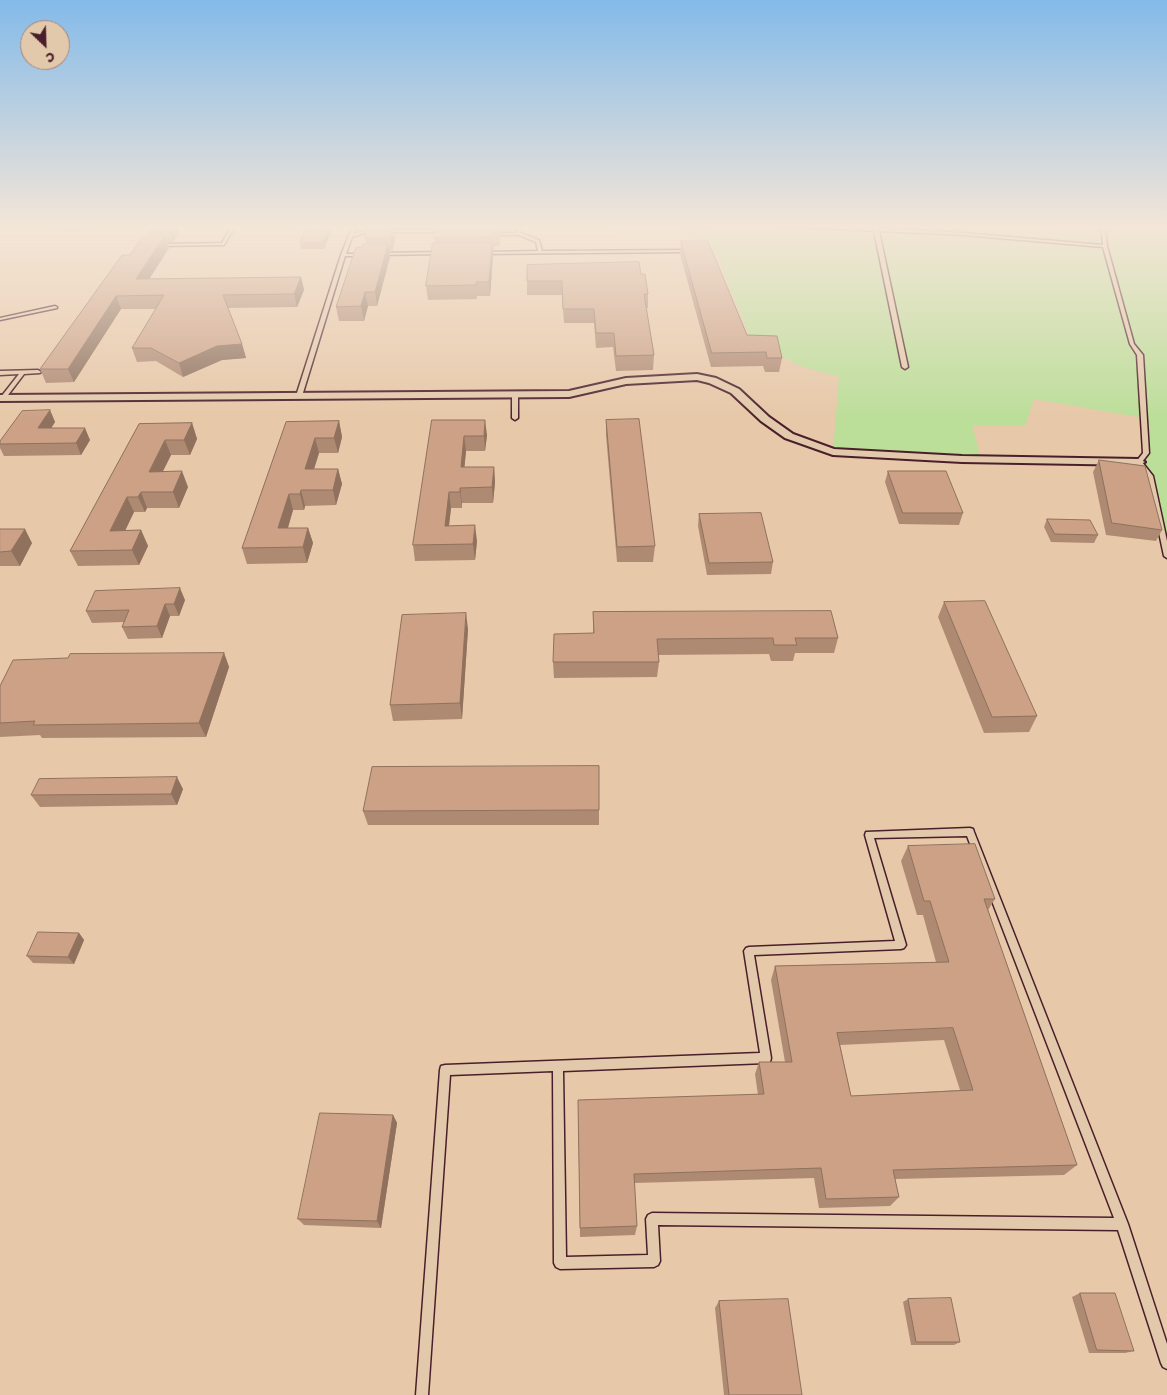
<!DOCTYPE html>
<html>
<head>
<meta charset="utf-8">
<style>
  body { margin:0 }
  #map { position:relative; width:1167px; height:1395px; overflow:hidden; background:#e7c8a8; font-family:"Shantell Sans",sans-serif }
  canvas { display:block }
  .north { position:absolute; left:20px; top:20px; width:50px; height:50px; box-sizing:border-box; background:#e3c9ab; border:1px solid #a68578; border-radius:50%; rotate:156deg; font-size:14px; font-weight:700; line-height:20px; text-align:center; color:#4a1f2b }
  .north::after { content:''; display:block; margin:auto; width:18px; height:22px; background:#4a1f2b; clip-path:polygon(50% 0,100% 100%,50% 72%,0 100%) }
</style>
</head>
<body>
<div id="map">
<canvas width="1167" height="1395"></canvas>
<div class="north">С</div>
</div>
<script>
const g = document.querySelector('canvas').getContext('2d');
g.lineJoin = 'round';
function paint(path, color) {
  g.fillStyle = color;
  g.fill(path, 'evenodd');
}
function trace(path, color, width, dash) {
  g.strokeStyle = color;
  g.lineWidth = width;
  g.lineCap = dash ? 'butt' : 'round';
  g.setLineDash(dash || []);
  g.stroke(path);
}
const green = new Path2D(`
  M 605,225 L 1167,225 L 1167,541 L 1139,462 L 1146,452 L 1144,418 L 1034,399 L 1025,426 L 972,425 L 981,459 L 833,452 L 839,377 L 800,366 L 751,340 L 718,258 C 686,221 664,244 627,236 C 620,235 612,230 606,227 Z`);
const lane = new Path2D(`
  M 232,225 L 236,225 L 224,245 L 160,246 L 158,245 L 160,244 L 222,243 Z
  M 353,225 L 357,225 L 354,234 L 367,230 L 445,230 L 447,231 L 445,232 L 367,232 L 352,237 L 346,254 L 362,254 L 364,255 L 362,256 L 345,256 L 302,396 L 297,397 L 296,396 L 341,255 Z
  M 518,225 L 522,225 L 521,233 L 539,240 L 542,251 L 689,250 L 691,251 L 689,252 L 482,254 L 482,252 L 484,252 L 538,251 L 536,242 L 519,235 L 491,235 L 489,234 L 491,233 L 517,233 Z
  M 682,225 L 716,225 L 714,226 L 684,226 Z
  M 777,225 L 876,228 L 963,233 L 1103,245 L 1101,225 L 1105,225 L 1107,246 L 1134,344 L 1143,355 L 1149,453 L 1142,462 L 1153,476 L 1167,541 L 1167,558 L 1164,556 L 1147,476 L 1136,462 L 1143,453 L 1137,355 L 1130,344 L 1103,247 L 963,235 L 879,231 L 908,367 L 905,369 L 902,367 L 874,231 L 779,226 Z
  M 440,252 L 442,252 L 442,254 L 381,255 L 379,254 L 381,253 Z
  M 55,306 L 57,307 L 57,308 L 0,320 L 0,318 Z
  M 38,370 L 41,372 L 40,373 L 24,374 L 5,399 L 1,399 L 1,397 L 19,374 L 0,375 L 0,371 Z
  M 515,392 L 518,394 L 518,418 L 515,420 L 512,418 L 512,394 Z
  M 970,828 L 973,829 L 974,832 L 1128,1224 L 1167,1344 L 1167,1369 L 1163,1367 L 1161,1363 L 1118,1230 L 658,1225 L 660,1261 L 658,1265 L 654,1267 L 560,1269 L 556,1267 L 554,1263 L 553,1071 L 450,1075 L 428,1395 L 416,1395 L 440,1070 L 441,1066 L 445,1065 L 760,1053 L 744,951 L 746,948 L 749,947 L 895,941 L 865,835 L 866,832 ZM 967,836 L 1114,1218 L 652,1213 L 648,1215 L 646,1219 L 648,1255 L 566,1257 L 563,1071 L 766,1063 L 770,1062 L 771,1058 L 754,955 L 901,949 L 904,948 L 906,945 L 874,838 Z`);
const street = new Path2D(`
  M 697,374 L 716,378 L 739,389 L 769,417 L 793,434 L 834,449 L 962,456 L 1139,459 L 1145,462 L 1139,465 L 962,462 L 833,455 L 785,438 L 761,421 L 731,393 L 709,383 L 697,380 L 626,384 L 569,397 L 0,401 L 0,395 L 569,391 L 626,378 Z`);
const wall = new Path2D(`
  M 57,225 L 88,225 L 82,231 L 59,231 Z
  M 154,225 L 179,232 L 173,242 L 168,242 L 169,248 L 149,279 L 301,277 L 304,290 L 297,307 L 228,308 L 242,344 L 246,358 L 222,360 L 183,377 L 156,361 L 137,362 L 132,348 L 156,309 L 121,309 L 74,382 L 46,383 L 40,369 L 130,255 L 150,235 L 149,232 Z
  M 330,225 L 331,232 L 324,249 L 301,249 L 300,242 Z
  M 369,225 L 388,225 L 395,239 L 392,252 L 389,252 L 390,257 L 377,306 L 368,306 L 364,321 L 339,321 L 336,307 L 362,247 L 366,244 L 365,238 Z
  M 437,225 L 510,225 L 509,230 L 500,230 L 500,246 L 494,246 L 494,251 L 493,251 L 493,256 L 490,296 L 477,296 L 477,299 L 428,300 L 426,286 L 435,243 L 434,238 Z
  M 681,241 L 747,335 L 782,358 L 779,372 L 765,372 L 763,366 L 711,367 L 680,254 Z
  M 641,274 L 648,294 L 648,308 L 646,308 L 654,355 L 653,370 L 616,371 L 613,347 L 596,348 L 594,323 L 564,323 L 562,295 L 527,295 L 527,281 Z
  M 50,410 L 55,422 L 51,428 L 90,440 L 81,455 L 4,456 L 0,448 L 0,441 Z
  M 432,420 L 487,435 L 485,451 L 466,451 L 464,467 L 494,467 L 495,482 L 493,503 L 462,503 L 462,508 L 451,508 L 449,526 L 477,541 L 475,560 L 415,561 L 413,545 Z
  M 606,420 L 655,546 L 653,562 L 617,562 L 606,435 Z
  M 339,421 L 342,437 L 338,453 L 319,453 L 314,469 L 338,469 L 342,484 L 336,505 L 305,506 L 304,510 L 293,510 L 288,528 L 308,528 L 313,543 L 307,563 L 247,564 L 242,548 L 286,422 Z
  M 192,423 L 197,439 L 190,455 L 171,455 L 163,471 L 188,487 L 179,508 L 147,508 L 145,512 L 134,512 L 125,530 L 141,530 L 148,546 L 139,565 L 78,566 L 70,551 L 139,424 Z
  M 1099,460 L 1162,530 L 1156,541 L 1106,535 L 1093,472 Z
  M 888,471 L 963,513 L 959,525 L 899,524 L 885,482 Z
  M 699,514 L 773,562 L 771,574 L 707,575 L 698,526 Z
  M 1047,519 L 1098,535 L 1094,543 L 1051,542 L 1044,527 Z
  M 0,529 L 32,543 L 20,566 L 0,566 Z
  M 185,600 L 179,616 L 170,616 L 162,638 L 128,639 L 122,627 L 124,622 L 92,623 L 86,611 Z
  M 944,602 L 1037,716 L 1029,732 L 984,733 L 938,617 Z
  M 593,612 L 838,638 L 834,653 L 795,653 L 793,661 L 771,661 L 769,654 L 658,655 L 659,662 L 657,677 L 554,678 L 553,662 L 593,633 Z
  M 468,629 L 462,719 L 393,721 L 390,705 Z
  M 224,653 L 229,667 L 206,737 L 42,738 L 40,735 L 0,737 L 0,686 Z
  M 183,789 L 177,805 L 40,807 L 31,795 Z
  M 599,810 L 599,825 L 368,825 L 363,811 Z
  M 908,846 L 995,899 L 988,910 L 1077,1165 L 1064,1175 L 895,1179 L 899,1197 L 890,1206 L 819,1208 L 814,1178 L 634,1183 L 637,1226 L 635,1235 L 580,1237 L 578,1100 L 758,1095 L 755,1074 L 759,1062 L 785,1062 L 771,980 L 775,966 L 936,962 L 923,915 L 917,915 L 901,861 ZM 944,1040 L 960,1090 L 851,1096 L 840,1045 Z
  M 79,933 L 84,940 L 74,964 L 33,963 L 27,956 Z
  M 393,1115 L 397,1123 L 381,1228 L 304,1225 L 298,1219 Z
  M 1080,1293 L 1134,1351 L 1125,1353 L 1089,1353 L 1072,1297 Z
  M 908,1299 L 960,1342 L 954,1345 L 911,1345 L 903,1302 Z
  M 719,1301 L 802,1395 L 724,1395 L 715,1308 Z`);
const shadedWall = new Path2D(`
  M 80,225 L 88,225 L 82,231 Z
  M 175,225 L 177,225 L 179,232 L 173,242 L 170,232 Z
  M 330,225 L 331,232 L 324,249 L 323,242 Z
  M 393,225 L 395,239 L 392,252 L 390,238 Z
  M 500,225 L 500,246 L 499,232 Z
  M 165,235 L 169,248 L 141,292 L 136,279 Z
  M 492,243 L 493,256 L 490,296 L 489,282 Z
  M 388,244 L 390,257 L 377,306 L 375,292 Z
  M 301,277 L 304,290 L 297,307 L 294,294 Z
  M 365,292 L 368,306 L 364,321 L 361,306 Z
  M 116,296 L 121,309 L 74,382 L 68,369 Z
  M 242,344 L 246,358 L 222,360 L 183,377 L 179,363 L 217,346 Z
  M 50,410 L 55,422 L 44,440 L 38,428 Z
  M 485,420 L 487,435 L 485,451 L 484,436 Z
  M 339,421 L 342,437 L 338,453 L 334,438 Z
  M 192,423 L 197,439 L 190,455 L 184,440 Z
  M 85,428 L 90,440 L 81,455 L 76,443 Z
  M 464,436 L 466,451 L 463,483 L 461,467 Z
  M 315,438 L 319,453 L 309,485 L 305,469 Z
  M 165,440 L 171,455 L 155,487 L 149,472 Z
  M 494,467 L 495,482 L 493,503 L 492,487 Z
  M 338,469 L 342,484 L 336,505 L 333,490 Z
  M 182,471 L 188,487 L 179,508 L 173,492 Z
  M 460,488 L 462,503 L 462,508 L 460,492 Z
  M 301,490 L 305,506 L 304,510 L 300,494 Z
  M 141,492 L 147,508 L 145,512 L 138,497 Z
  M 449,492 L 451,508 L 447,541 L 445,526 Z
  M 289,494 L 293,510 L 283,544 L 278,528 Z
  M 127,497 L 134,512 L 118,546 L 110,531 Z
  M 475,525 L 477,541 L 475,560 L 473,544 Z
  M 308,528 L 313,543 L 307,563 L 303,547 Z
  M 25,529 L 32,543 L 20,566 L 11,551 Z
  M 141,530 L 148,546 L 139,565 L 132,550 Z
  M 180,588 L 185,600 L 179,616 L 174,604 Z
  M 165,604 L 170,616 L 162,638 L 157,626 Z
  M 466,613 L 468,629 L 462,719 L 460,703 Z
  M 224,653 L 229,667 L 206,737 L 199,723 Z
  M 177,777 L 183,789 L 177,805 L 171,794 Z
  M 79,933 L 84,940 L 74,964 L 68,957 Z
  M 393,1115 L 397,1123 L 381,1228 L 377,1221 Z`);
const building = new Path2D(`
  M 154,225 L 175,225 L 170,232 L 149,232 Z
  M 307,225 L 330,225 L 323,242 L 300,242 Z
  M 369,225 L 393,225 L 390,238 L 365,238 Z
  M 437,225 L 499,225 L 499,232 L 493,233 L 493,237 L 434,238 Z
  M 144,235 L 165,235 L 136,279 L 301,277 L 294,294 L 223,295 L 242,344 L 217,346 L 179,363 L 151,348 L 132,348 L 164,295 L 116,296 L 68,369 L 40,369 L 122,255 L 130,255 Z
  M 681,241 L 708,241 L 747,335 L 777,336 L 782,358 L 767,358 L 766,352 L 712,353 Z
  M 433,243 L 492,243 L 489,282 L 476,282 L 476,285 L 426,286 Z
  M 363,244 L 388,244 L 375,292 L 365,292 L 361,306 L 336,307 L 356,247 L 362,247 Z
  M 639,262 L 641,274 L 645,274 L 648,294 L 644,294 L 654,355 L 616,356 L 614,333 L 596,333 L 594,309 L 563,309 L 562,281 L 527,281 L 527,265 Z
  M 50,410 L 38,428 L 85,428 L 76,443 L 0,444 L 0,441 L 22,411 Z
  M 639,419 L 655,546 L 617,547 L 606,420 Z
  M 432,420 L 485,420 L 484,436 L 464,436 L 461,467 L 494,467 L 492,487 L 460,488 L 460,492 L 449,492 L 445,526 L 475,525 L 473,544 L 413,545 Z
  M 339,421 L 334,438 L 315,438 L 305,469 L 338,469 L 333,490 L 301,490 L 300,494 L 289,494 L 278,528 L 308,528 L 303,547 L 242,548 L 286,422 Z
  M 192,423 L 184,440 L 165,440 L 149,472 L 182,471 L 173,492 L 141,492 L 138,497 L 127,497 L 110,531 L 141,530 L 132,550 L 70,551 L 139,424 Z
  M 1099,460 L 1145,466 L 1162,530 L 1112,523 Z
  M 888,471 L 946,471 L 963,513 L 903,513 Z
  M 761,513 L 773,562 L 709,563 L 699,514 Z
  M 1047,519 L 1090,520 L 1098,535 L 1055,534 Z
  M 0,529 L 25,529 L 11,551 L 0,552 Z
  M 180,588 L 174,604 L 165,604 L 157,626 L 122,627 L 129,610 L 86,611 L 95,591 Z
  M 985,601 L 1037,716 L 992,717 L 944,602 Z
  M 831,611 L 838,638 L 795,638 L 797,645 L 774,645 L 773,638 L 657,639 L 659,662 L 553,662 L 554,634 L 594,633 L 593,612 Z
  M 466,613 L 460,703 L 390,705 L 402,615 Z
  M 224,653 L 199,723 L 33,725 L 35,721 L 0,723 L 0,686 L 13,660 L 68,658 L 70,654 Z
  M 599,766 L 599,810 L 363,811 L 372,767 Z
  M 177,777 L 171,794 L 31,795 L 39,779 Z
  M 975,844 L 995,899 L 984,899 L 1077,1165 L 893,1170 L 899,1197 L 826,1199 L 821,1168 L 634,1174 L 637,1226 L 580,1228 L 578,1100 L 764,1094 L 759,1062 L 792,1062 L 775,966 L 949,962 L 930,901 L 924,901 L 908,846 ZM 953,1028 L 973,1090 L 851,1096 L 837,1033 Z
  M 38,932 L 79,933 L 68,957 L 27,956 Z
  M 320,1113 L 393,1115 L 377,1221 L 298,1219 Z
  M 1080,1293 L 1115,1293 L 1134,1351 L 1097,1350 Z
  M 951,1298 L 960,1342 L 916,1342 L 908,1299 Z
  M 788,1299 L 802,1395 L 729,1395 L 719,1301 Z`);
paint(green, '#bbde99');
trace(lane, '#4a1f2b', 3);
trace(street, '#4a1f2b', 4);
paint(lane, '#e3c9ab');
paint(street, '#e3c9ab');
paint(wall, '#af8a73');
paint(shadedWall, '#8f715e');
paint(building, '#cca186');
trace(building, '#8f715e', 1);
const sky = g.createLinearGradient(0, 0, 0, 420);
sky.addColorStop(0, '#83bae9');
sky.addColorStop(0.54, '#f4e6d8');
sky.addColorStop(1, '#f4e6d800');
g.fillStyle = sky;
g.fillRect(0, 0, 1167, 420);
</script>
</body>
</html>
